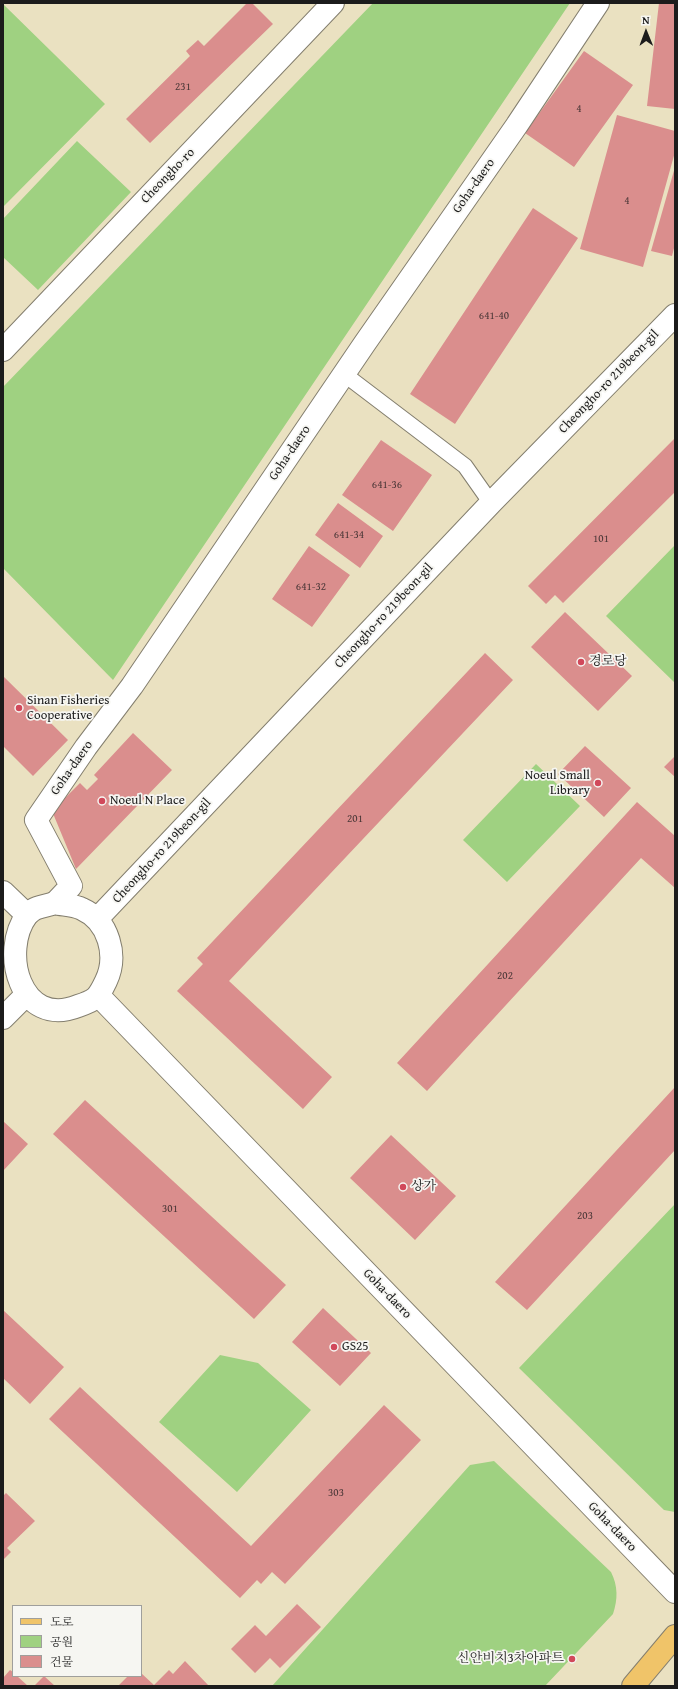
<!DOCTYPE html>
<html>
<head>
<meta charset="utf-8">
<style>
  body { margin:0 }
  #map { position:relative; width:678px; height:1689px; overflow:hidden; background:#eae1c1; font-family:"Gentium Book Plus","Noto Serif KR",serif }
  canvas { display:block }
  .frame { position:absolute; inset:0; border:4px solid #1c1c1c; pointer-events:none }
  .legend { position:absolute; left:12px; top:1605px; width:130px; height:72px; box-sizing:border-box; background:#f6f6f2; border:1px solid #9f9f9c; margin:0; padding:5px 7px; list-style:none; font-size:12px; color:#1c1c1c }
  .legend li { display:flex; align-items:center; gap:8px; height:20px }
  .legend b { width:20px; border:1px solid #9f9f9c }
  .north { position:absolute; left:626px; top:12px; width:40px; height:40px; -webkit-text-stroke:3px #f6f6f2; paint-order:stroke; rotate:359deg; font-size:11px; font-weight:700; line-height:16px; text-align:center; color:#1c1c1c }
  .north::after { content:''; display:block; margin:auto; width:14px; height:18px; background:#1c1c1c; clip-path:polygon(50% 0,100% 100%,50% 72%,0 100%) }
</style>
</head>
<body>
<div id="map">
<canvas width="678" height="1689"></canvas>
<div class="frame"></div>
<ul class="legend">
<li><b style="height:5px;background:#f0c469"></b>도로</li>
<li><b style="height:11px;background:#9fd181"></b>공원</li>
<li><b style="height:11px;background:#da8e8d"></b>건물</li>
</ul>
<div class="north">N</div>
</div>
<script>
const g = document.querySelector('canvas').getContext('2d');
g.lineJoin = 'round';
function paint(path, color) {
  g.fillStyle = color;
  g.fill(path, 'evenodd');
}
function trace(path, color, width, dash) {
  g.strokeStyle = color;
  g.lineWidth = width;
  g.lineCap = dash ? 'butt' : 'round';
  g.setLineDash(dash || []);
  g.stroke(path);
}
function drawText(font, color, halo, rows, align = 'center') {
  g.font = font + ' "Gentium Book Plus","Noto Serif KR",serif';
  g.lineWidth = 3.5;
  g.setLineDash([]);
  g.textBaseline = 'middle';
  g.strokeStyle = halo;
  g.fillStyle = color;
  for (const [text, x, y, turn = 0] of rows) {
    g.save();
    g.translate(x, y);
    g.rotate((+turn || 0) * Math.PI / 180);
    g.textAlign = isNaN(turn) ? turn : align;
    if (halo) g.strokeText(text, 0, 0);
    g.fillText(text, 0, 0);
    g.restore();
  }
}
const green = new Path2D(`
  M 373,3 L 570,3 L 113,680 L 3,568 L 3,387 Z
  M 3,4 L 105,104 L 3,207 Z
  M 77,141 L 131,192 L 38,290 L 3,257 L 3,219 Z
  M 675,545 L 675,683 L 606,616 Z
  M 536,764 L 580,806 L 507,882 L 463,840 Z
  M 675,1204 L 675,1512 L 664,1510 L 519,1368 Z
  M 220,1355 L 258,1363 L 311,1410 L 237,1492 L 159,1422 Z
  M 494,1461 L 611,1572 C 618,1586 618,1599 613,1614 L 545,1686 L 272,1686 L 470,1465 Z`);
const building = new Path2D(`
  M 247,3 L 252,3 L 273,24 L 150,143 L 126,119 L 190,56 L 186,51 L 198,40 L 204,46 Z
  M 659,3 L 675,3 L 675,109 L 647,106 Z
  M 584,51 L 633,85 L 574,167 L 525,133 Z
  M 617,115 L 675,131 L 675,152 L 643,267 L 580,249 Z
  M 675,167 L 675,244 L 672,256 L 651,251 Z
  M 533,208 L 578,238 L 455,424 L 410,394 Z
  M 675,438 L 675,492 L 563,603 L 555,595 L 546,604 L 528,586 Z
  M 381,440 L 432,475 L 393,531 L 342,495 Z
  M 338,503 L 383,536 L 360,568 L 315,535 Z
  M 309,546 L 350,575 L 312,627 L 272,599 Z
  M 565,612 L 632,676 L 598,711 L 531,647 Z
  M 485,653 L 513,680 L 229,981 L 332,1077 L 303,1109 L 177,991 L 203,964 L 197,958 Z
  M 3,676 L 68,740 L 33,776 L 3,746 Z
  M 133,733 L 172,770 L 76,869 L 52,811 L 80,783 L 87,790 L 98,779 L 94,775 Z
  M 585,746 L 631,788 L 604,817 L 558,774 Z
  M 675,756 L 675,777 L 664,767 Z
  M 637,802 L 675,836 L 675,888 L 641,858 L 427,1091 L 397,1063 Z
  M 675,1087 L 675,1150 L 527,1310 L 495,1282 Z
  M 85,1100 L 286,1285 L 254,1319 L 53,1134 Z
  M 3,1121 L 28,1144 L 3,1171 Z
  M 391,1135 L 456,1196 L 415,1240 L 350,1178 Z
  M 323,1308 L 371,1353 L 340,1386 L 292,1342 Z
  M 3,1310 L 64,1367 L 30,1404 L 3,1378 Z
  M 80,1387 L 251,1546 L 384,1405 L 421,1440 L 285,1584 L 272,1572 L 261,1584 L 257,1580 L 240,1598 L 49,1419 Z
  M 6,1493 L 35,1521 L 7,1548 L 11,1552 L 3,1560 L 3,1496 Z
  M 297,1604 L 321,1627 L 280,1668 L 270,1658 L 255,1673 L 231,1649 L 255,1625 L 266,1636 Z
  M 185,1661 L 209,1686 L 118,1686 L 128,1676 L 141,1676 L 141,1673 L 154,1685 L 169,1670 L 173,1674 Z
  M 10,1670 L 13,1672 L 13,1676 L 17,1676 L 28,1686 L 3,1686 L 3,1678 Z
  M 44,1676 L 55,1686 L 34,1686 Z`);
const service = new Path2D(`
  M 344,374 L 465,466 L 491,503`);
const minor = new Path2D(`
  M 3,350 L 333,3
  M 3,892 L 27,915
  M 55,903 L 71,886 L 36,820 L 86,747 L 132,686 L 365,343 L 517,125 L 598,3
  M 99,996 L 675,1592`);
const tertiary = new Path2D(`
  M 55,903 C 63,905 74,905 82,909 C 109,921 118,956 106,981 C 98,998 96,1000 78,1006 C 20,1029 0,951 27,915 C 30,912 34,909 37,908 C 43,906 49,905 55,903 Z
  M 97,919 L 491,503 L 675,315
  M 3,1018 L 23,998`);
const primary = new Path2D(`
  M 633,1686 L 675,1636`);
const markers = [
  [581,662,4,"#d1495b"],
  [19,708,4,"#d1495b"],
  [598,783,4,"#d1495b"],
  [102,801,4,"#d1495b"],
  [403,1187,4,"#d1495b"],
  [334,1347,4,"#d1495b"],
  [572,1659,4,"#d1495b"]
];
const numberNames = [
  ["231",183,87],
  ["4",579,109],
  ["4",627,201],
  ["641-40",494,316],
  ["641-36",387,485],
  ["641-34",349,535],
  ["101",601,539],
  ["641-32",311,587],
  ["201",355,819],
  ["202",505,976],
  ["301",170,1209],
  ["203",585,1216],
  ["303",336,1493]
];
const streetNames = [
  ["Cheongho-ro",168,176,-46],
  ["Goha-daero",474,186,-55],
  ["Cheongho-ro 219beon-gil",609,382,-46],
  ["Goha-daero",290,453,-56],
  ["Cheongho-ro 219beon-gil",384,616,-47],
  ["Goha-daero",72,768,-55],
  ["Cheongho-ro 219beon-gil",162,851,-47],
  ["Goha-daero",387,1294,46],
  ["Goha-daero",612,1527,46]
];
const poiNames = [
  ["경로당",589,662],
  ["Sinan Fisheries",27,701],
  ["Cooperative",27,716],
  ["Noeul Small",590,776,"right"],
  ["Library",590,791,"right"],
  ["Noeul N Place",110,801],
  ["상가",411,1187],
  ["GS25",342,1347],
  ["신안비치3차아파트",564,1659,"right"]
];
paint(green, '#9fd181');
paint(building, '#da8e8d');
trace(service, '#837e6e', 17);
trace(minor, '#837e6e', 24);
trace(tertiary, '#837e6e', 24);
trace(primary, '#837e6e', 24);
trace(service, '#fff', 15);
trace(minor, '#fff', 22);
trace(tertiary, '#fff', 22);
trace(primary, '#f0c469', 22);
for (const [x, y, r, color] of markers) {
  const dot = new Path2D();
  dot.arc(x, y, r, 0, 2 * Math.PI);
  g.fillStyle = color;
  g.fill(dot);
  trace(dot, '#f6f6f2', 1.5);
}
drawText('11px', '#4c3838', null, numberNames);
drawText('13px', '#1c1c1c', '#f6f6f2', streetNames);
drawText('13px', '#1c1c1c', '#f6f6f2', poiNames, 'left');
</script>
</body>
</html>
